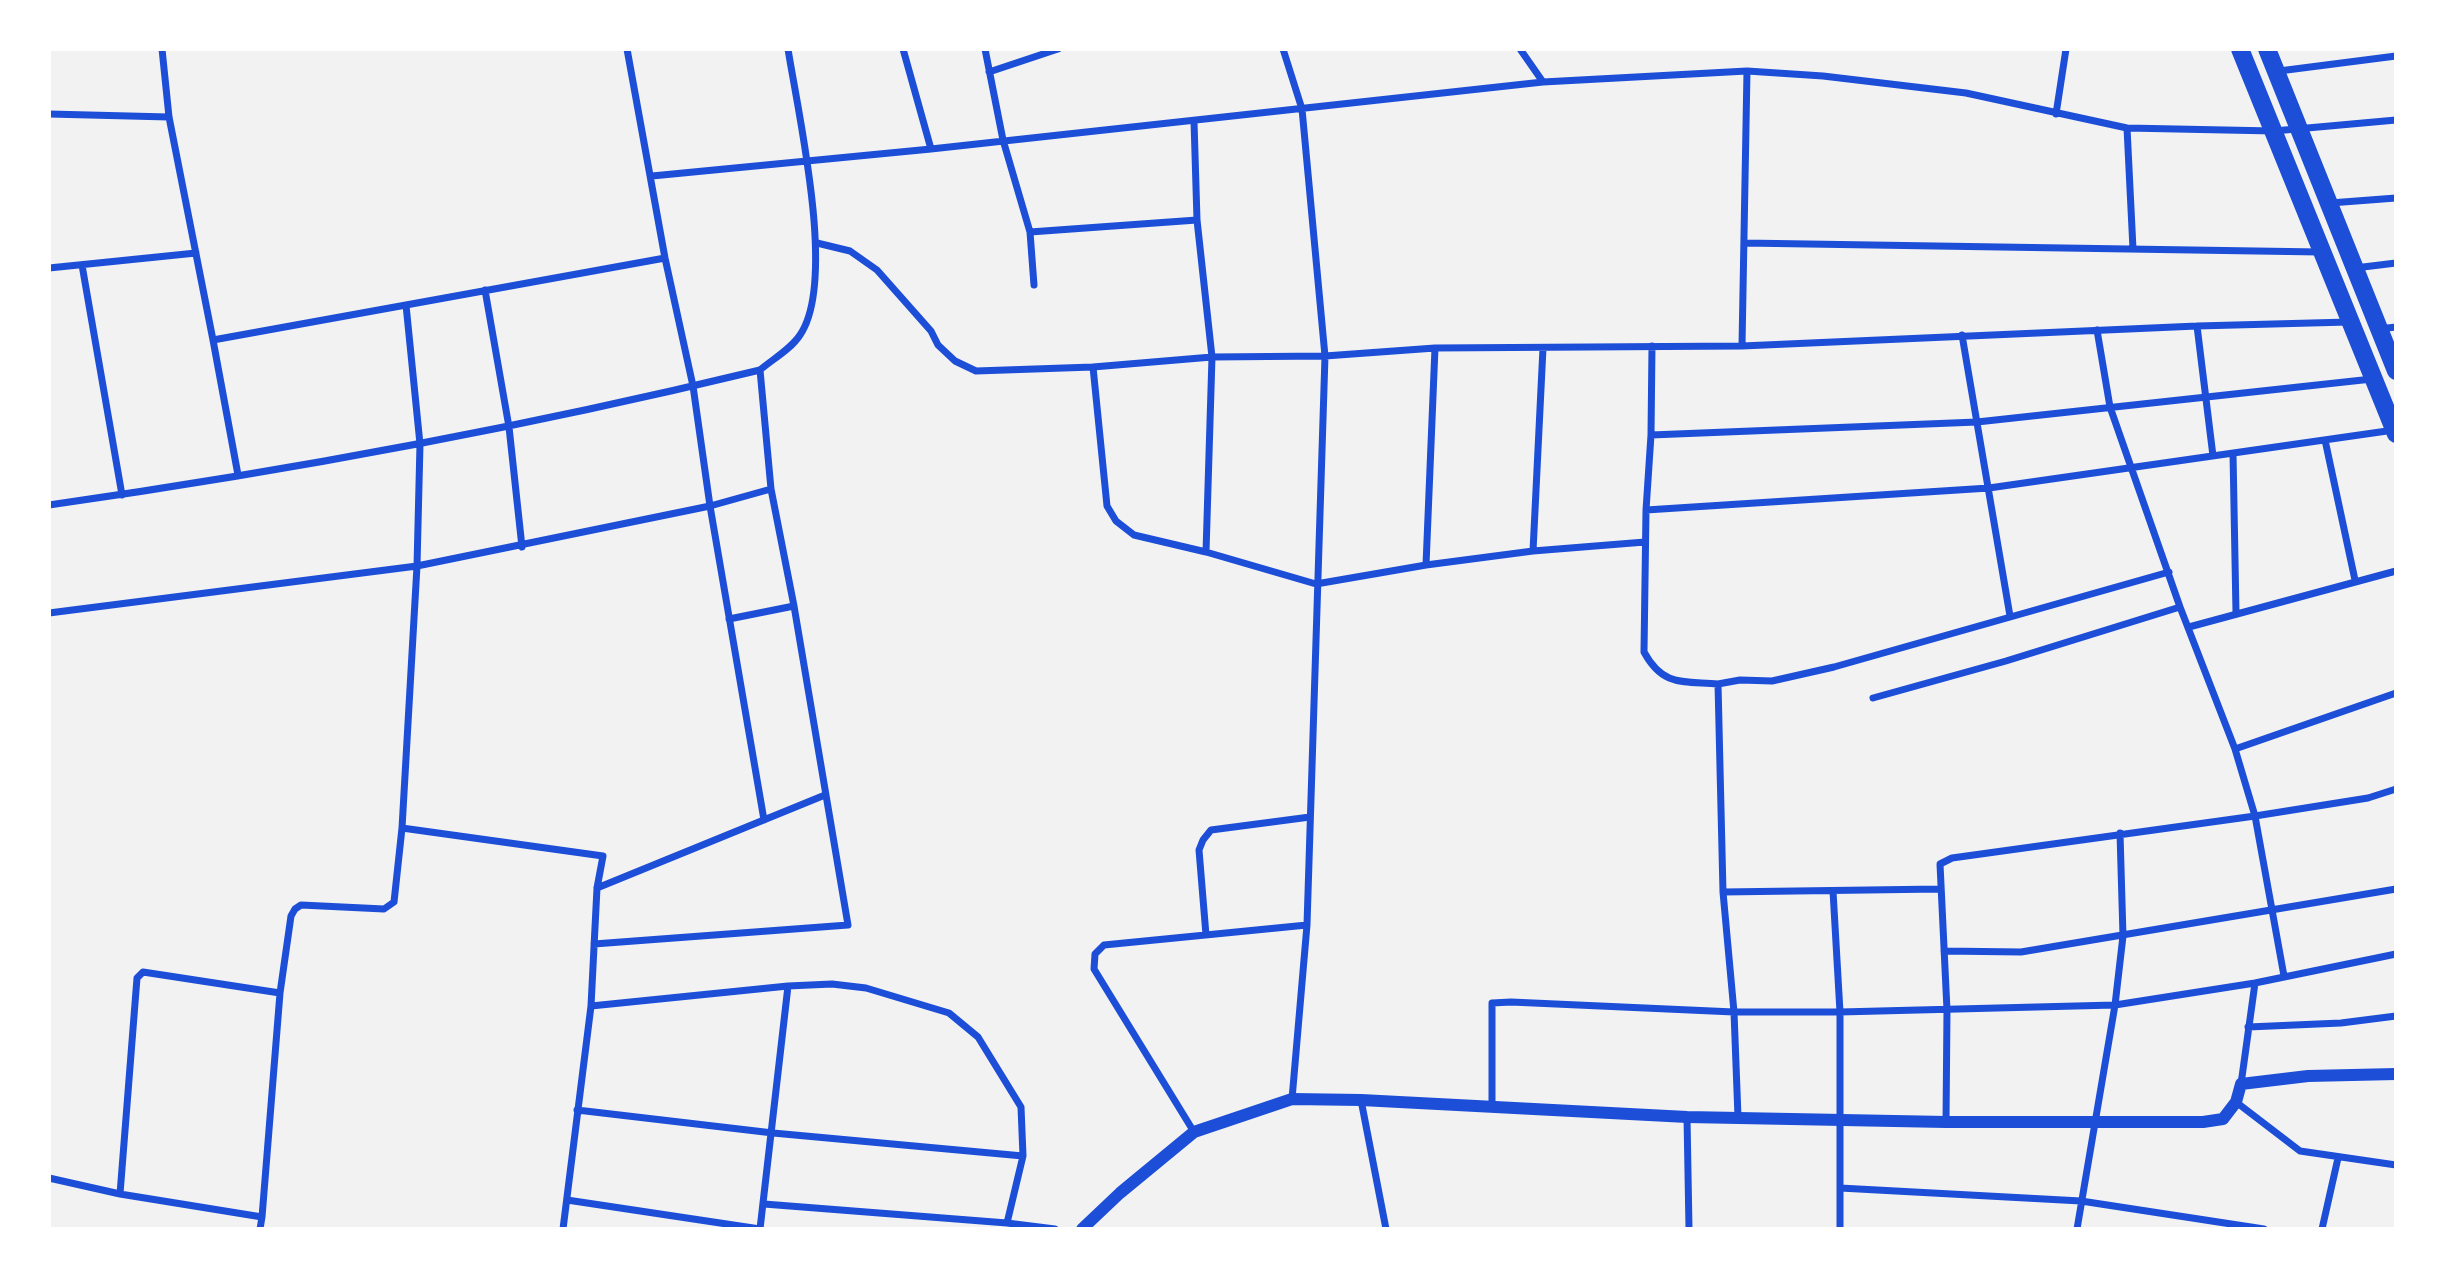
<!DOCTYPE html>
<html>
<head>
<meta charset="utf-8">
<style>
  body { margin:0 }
  #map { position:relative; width:2445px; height:1278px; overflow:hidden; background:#f2f2f2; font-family:"Noto Sans",sans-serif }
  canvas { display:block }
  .frame { position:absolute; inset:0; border:51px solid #fff; pointer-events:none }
</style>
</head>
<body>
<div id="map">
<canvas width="2445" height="1278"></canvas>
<div class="frame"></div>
</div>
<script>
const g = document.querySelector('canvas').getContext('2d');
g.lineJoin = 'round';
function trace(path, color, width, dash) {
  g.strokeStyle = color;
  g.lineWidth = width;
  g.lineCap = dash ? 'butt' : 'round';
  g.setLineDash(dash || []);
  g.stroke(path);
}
const minor = new Path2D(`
  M 162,49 L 169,117 L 213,340 L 665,258
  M 627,49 L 665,258 L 693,386 L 710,506 L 764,820
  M 903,49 L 931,149
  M 985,49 L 1003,140 L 1030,232 L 1034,285
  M 1283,49 L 1302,109 L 1325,356 L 1307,925 L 1292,1099
  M 1520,49 L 1543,82
  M 2279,71 L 2396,56
  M 989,72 L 1058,49
  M 49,114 L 169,117
  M 2056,114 L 2066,49
  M 1194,121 L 1197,220 L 1212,357 L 1206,552
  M 2127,128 L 2133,249
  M 652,176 L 931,149 L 1543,82 L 1747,71 L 1823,76 L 1966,93 L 2127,128 L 2274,131 L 2396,120
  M 2330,203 L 2396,198
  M 1030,232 L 1197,220
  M 817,243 L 850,251 L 877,270 L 931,331 L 938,345 L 955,361 L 976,371 L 1093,367 L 1212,357 L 1325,356 L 1435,348 L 1742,346 L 2197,326 L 2349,322
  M 1744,243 L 2320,252
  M 82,265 L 122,495
  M 49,268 L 196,253
  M 2355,268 L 2396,263
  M 485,290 L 509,427 L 522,547
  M 2197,326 L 2213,456
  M 2379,329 L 2396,327
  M 2097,330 L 2110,407 L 2180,607 L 2235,749 L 2255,816 L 2284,976
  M 1962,335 L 2010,616
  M 213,340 L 238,475
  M 1652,346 L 1651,435 L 1646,510 L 1989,488 L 2394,430
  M 1742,346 L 1747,71
  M 1093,367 L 1107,506 L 1116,521 L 1134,535 L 1206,552 L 1316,584 L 1426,565 L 1533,551 L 1543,348
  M 1651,435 L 1977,422 L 2372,379
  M 2325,440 L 2355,580
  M 2233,453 L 2236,613
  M 49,505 C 288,471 525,427 760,370
  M 1646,510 L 1644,652 C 1663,687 1683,681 1718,684
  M 1533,551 L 1645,542
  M 1426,565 L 1435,348
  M 49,613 L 417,566 L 710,506 L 771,489
  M 729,619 L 794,606
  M 2189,627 L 2396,571
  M 1873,698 L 2006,661 L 2180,607
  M 2235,749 L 2396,693
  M 402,828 L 603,856 L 597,888 L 591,1006 L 563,1229
  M 597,888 L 825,795
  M 1833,891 L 1840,1012 L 1840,1229
  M 1723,892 L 1940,889
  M 1206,935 L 1199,850 L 1203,840 L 1211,830 L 1310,817
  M 594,944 L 848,925 L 794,606 L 771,489 L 760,370 C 773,359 791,349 800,335 C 837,281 798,113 788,49
  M 1944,951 L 2021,952 L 2396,889
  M 591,1006 L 788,986 L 832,984 L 866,988 L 949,1013 L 978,1037 L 1021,1107 L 1023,1156
  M 2248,1027 L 2341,1023 L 2396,1016
  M 2241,1084 L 2255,983
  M 1361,1100 L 1386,1229
  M 2236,1102 L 2300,1151 L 2396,1165
  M 1492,1108 L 1492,1003 L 1511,1002 L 1734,1012 L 1840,1012 L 2115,1005 L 2255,983 L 2396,954
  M 577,1110 L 773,1133 L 1023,1156 L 1007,1223
  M 1687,1117 L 1689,1229
  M 1738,1117 L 1734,1012 L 1723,892 L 1718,684 L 1740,680 L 1772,681 L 1834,667 L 2169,572
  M 1946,1122 L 1947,1010 L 1940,864 L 1952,858 L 2255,816 L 2368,798 L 2396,789
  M 1194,1132 L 1094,969 L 1095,954 L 1104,945 L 1307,925
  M 49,1178 L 120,1194 L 262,1217 L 260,1229
  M 1840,1188 L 2081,1201 L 2264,1229
  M 120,1194 L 137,978 L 143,972 L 280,993
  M 567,1200 L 760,1229
  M 764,1204 L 1007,1223 L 1055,1229
  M 262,1217 L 280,993 L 291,916 L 295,909 L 301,905 L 384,909 L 394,902 L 402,828 L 417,566 L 420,444 L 406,305
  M 760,1229 L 788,986
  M 2077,1229 L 2115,1005 L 2123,936 L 2120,833
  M 2322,1229 L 2338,1158`);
const tertiary = new Path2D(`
  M 1082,1229 L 1120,1193 L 1194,1132 L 1292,1099 L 1361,1100 L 1687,1117 L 1946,1122 L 2203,1122 L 2223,1119 L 2236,1102 L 2241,1084 L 2308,1076 L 2396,1074`);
const primary = new Path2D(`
  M 2240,49 L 2396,434
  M 2267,49 L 2396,371`);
trace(minor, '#1d4ed8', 7);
trace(tertiary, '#1d4ed8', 12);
trace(primary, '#1d4ed8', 18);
</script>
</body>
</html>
